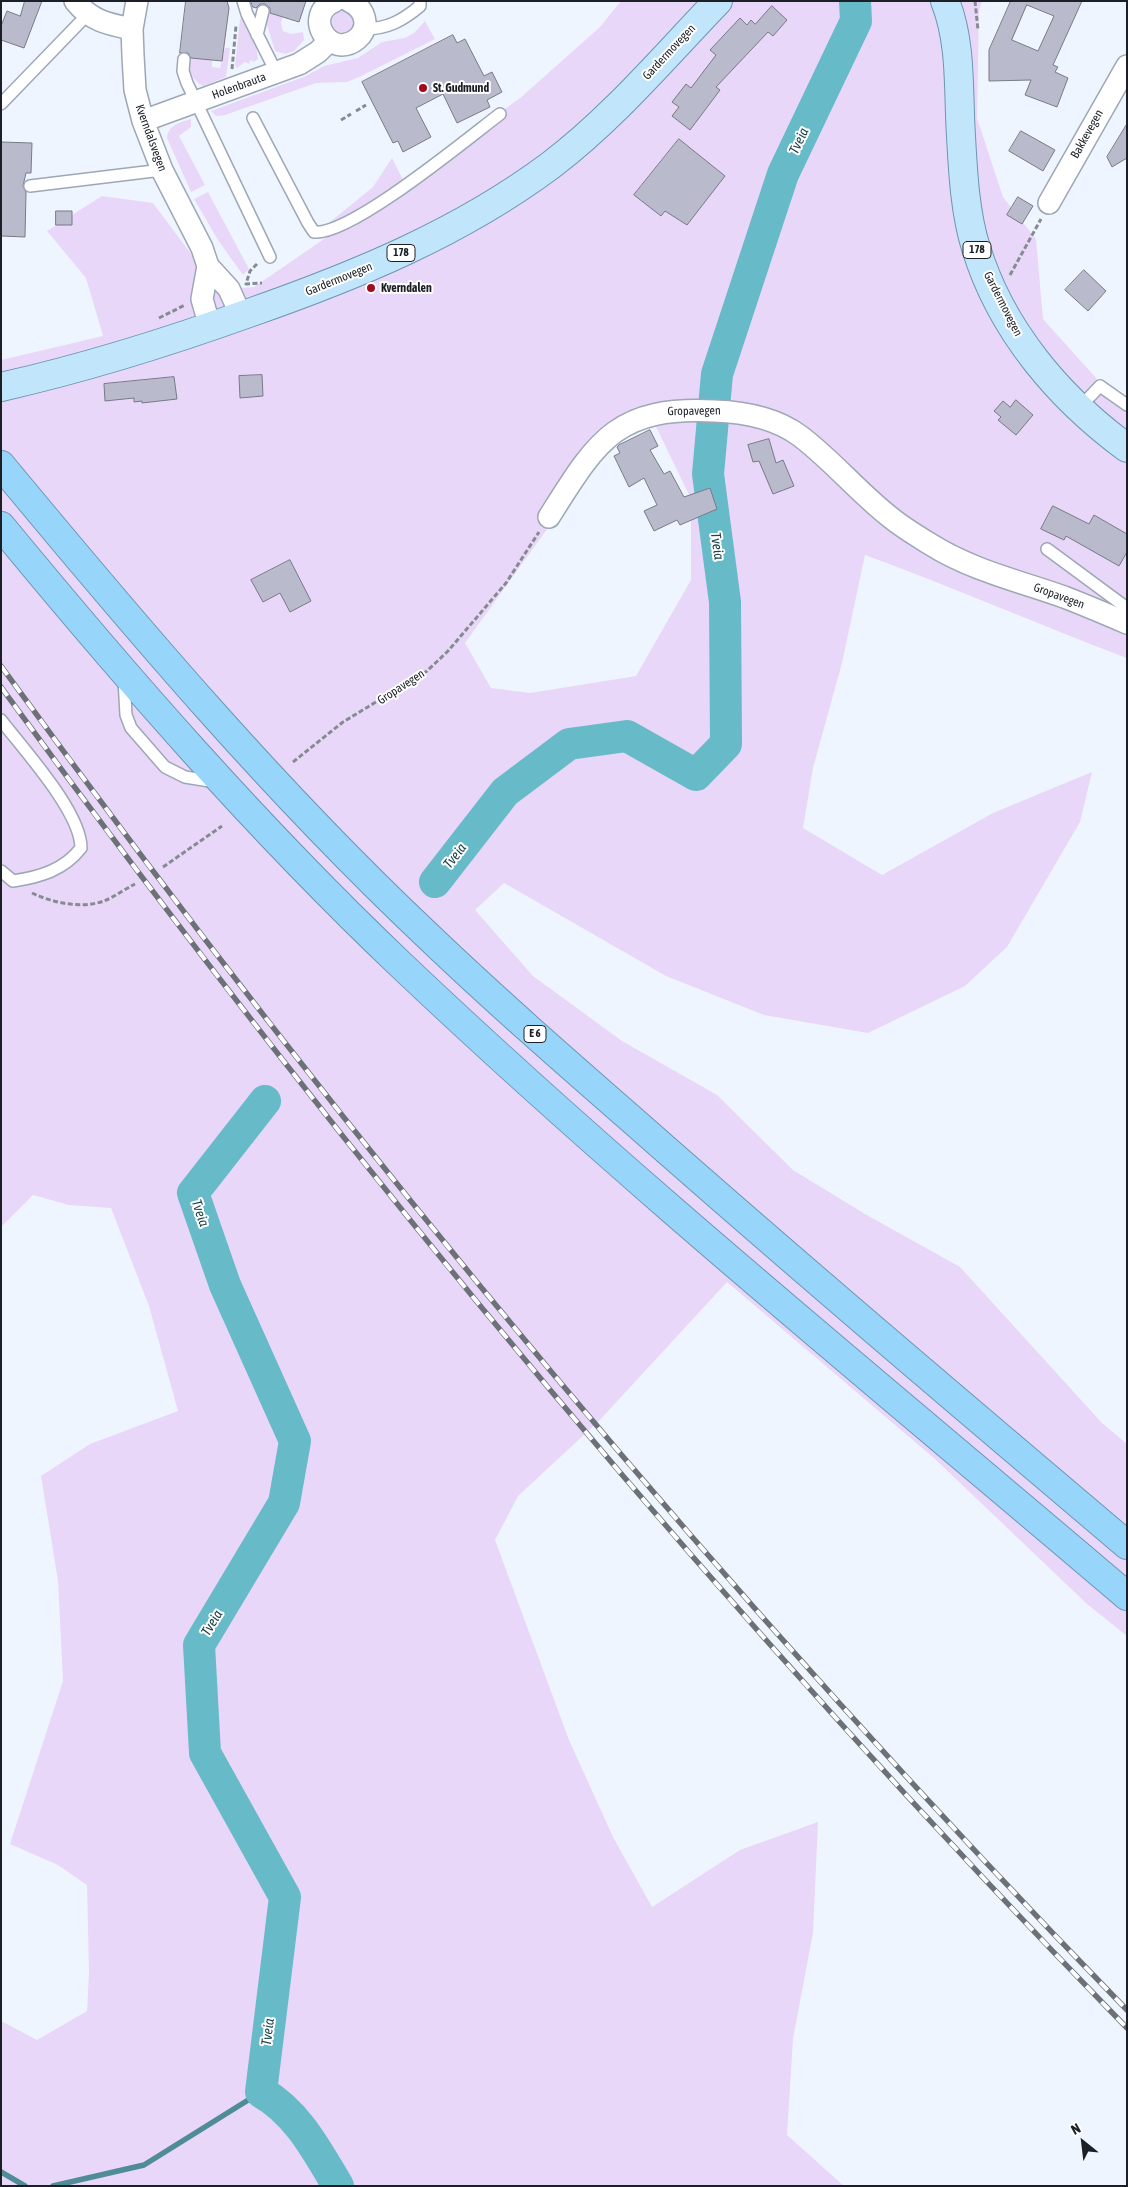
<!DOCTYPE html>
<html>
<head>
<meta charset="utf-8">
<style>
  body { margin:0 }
  #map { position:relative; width:1128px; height:2187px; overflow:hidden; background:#eff5fe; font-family:"Asap Condensed",sans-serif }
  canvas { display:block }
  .frame { position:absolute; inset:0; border:2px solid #1c2026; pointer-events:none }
  .north { position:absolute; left:1058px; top:2117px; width:50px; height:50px; -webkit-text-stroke:4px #fff; paint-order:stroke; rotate:331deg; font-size:14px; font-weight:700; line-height:20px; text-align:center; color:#1c2026 }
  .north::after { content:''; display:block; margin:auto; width:18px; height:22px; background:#1c2026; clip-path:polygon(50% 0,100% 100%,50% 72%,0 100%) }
</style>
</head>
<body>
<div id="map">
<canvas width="1128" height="2187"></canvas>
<div class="frame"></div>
<div class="north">N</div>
</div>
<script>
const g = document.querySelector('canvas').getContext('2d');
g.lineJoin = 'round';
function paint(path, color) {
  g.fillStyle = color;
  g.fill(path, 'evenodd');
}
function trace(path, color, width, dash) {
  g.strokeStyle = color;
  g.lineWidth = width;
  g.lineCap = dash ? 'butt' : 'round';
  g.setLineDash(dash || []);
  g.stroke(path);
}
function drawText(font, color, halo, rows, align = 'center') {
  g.font = font + ' "Asap Condensed",sans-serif';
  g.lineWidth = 4;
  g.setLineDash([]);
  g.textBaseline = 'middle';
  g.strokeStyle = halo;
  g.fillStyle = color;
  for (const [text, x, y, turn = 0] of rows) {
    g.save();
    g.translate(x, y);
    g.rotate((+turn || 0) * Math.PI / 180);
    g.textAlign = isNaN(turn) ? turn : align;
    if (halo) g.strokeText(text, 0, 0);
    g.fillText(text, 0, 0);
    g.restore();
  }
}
const green = new Path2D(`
  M 621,1 L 982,1 L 979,12 L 977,118 L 1003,197 L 1036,239 L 1043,319 L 1115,399 L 1127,408 L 1127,658 C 1039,625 953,587 865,555 L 842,663 L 813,768 L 803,828 L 882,875 L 993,813 L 1092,772 L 1080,822 L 1007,947 L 965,986 L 868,1033 L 764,1015 L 666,976 L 504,883 L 475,910 L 533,976 L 622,1041 L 717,1095 L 793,1170 L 865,1214 L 960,1267 L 1102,1423 L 1127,1444 L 1127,1636 L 1087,1604 L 935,1459 L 727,1282 L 598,1422 L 518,1496 L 495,1540 L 569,1740 L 613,1837 L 652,1907 L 740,1850 L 818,1822 L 813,1933 L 793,2039 L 787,2135 L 844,2186 L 1,2186 L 1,2021 L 37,2040 L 87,2011 L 89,1973 L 87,1885 L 58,1865 L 10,1844 L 63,1681 L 58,1581 L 41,1476 L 90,1444 L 178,1411 L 149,1306 L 111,1208 L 69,1205 L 33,1195 L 1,1227 L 1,360 L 103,336 L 86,278 L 47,231 L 102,196 L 153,203 L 218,290 L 254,287 L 343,226 L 394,187 L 343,220 L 331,225 L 330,222 L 373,187 L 392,158 L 403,180 L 519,99 L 600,27 ZM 648,410 L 691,499 L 691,580 L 636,676 L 530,693 L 491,688 L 465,643 L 550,525 L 608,434 Z
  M 267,9 L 283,15 L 281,24 L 283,31 L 291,34 L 303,32 L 304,40 L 294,51 L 285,54 L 275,51 L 267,25 Z
  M332 22a11 11 0 1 1 22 0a11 11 0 1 1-22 0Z
  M 243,18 L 256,45 L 258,59 L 254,62 L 250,60 L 249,64 L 245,62 L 237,68 L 235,65 L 240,19 Z
  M 425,21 L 435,39 L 359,77 L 347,82 L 316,83 L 225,115 L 216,116 L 211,111 L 306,76 L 324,66 L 358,58 L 382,42 L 405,38 L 414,33 Z
  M 225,48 L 230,48 L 226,77 L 203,86 C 191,80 188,68 187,56 L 212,58 L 212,67 L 220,68 Z
  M 191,119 L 191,127 L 179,136 L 205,185 L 191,192 L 167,138 C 168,125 179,123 191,119 Z
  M 208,192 L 249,269 L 243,275 L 218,240 L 194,199 Z`);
const stream = new Path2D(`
  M 1,2172 L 25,2186
  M 53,2186 L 144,2165 L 261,2092`);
const river = new Path2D(`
  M 435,882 L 505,792 L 569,744 L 627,736 L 696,775 L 726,744 L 725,602 L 708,474 L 717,374 L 783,174 L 856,21 L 855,1
  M 265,1101 L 193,1193 L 225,1285 L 295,1441 L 284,1503 L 199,1645 L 205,1753 L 285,1897 L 261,2092 C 298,2113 317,2151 338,2186`);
const building = new Path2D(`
  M 25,1 L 42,1 L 24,48 L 1,40 L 1,26 L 7,11 L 20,16 Z
  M 186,1 L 227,1 L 229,8 L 222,61 L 191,58 L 188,53 L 180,53 Z
  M 251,1 L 306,1 L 299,22 L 270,13 L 270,8 L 265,4 L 260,4 L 256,8 L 253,7 Z
  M 1011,1 L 1082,1 L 1053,65 L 1058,67 L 1055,72 L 1068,78 L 1057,107 L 1025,95 L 1031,80 L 989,81 L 989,50 ZM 1027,5 L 1054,16 L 1038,51 L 1012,40 Z
  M 772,6 L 787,20 L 773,36 L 768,32 L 716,87 L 720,90 L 690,130 L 672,116 L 679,107 L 672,102 L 686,84 L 691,88 L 716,55 L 710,50 L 740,18 L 747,25 L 751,20 L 755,24 Z
  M 453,35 L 457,43 L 465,39 L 484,76 L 492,72 L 502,92 L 487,100 L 490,107 L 457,123 L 443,94 L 416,108 L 431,137 L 403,152 L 398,141 L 393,143 L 362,82 Z
  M 1127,124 L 1127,158 L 1112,167 L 1107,157 Z
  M 1021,131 L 1055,150 L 1043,171 L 1009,151 Z
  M 679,139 L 725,176 L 687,225 L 665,211 L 661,216 L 634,195 Z
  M 1,142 L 32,143 L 31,173 L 26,173 L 23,186 L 26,192 L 25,237 L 1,236 Z
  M 1018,197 L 1033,206 L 1022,224 L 1007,215 Z
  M 56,211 L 72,211 L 72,225 L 56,225 Z
  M 1084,270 L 1106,291 L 1088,311 L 1065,290 Z
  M 262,375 L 263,396 L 240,398 L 239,376 Z
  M 174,377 L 177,399 L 142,403 L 142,401 L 134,402 L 134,398 L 105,401 L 104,384 Z
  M 1016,400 L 1033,415 L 1016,435 L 998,420 L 1001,417 L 994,411 L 1003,401 L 1010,407 Z
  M 650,430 L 658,446 L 650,450 L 664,474 L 670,471 L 684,497 L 710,488 L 717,509 L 680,525 L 677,520 L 654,531 L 644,511 L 657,505 L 644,478 L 629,487 L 614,456 L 620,453 L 617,447 L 619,445 Z
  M 769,439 L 776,463 L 783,460 L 794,486 L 773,494 L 759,461 L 753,462 L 748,445 Z
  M 1053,506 L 1089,524 L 1094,515 L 1127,534 L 1127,552 L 1119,566 L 1066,536 L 1064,540 L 1041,529 Z
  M 290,560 L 311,601 L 290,612 L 280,593 L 263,602 L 251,580 Z`);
const path = new Path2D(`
  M 975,1 L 978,30
  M 232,69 L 236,26
  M 356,111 L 366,105
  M 341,120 L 351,114
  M 257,264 L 250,271 L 246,284 L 262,283
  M 1010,275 L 1041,219
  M 159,318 L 185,305
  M 293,762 L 343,722 L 427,671 L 448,651 L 506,583 L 539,532
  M 163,867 L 222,826
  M 32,893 C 53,903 81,909 104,901 C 114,897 125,889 135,884`);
const lane = new Path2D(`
  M 243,1 L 247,14 L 276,72
  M 364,29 C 387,29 402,21 420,6 L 420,1
  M 257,35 L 263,11
  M 184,59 L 183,71 L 187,83 L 270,257
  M 1,104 L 87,15
  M 253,118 L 308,223 L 314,232 C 350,236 467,139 500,114
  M 30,186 L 162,170
  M 1079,408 L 1100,386 L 1127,405
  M 1047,549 L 1127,608
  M 124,679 L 126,715 L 131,728 L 165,767 L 185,777 L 216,782
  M 1,720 C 24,750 81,812 81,848 C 64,870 40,877 13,881 L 1,871`);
const street = new Path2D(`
  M 75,1 C 91,21 108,24 132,29
  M 137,1 L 132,29 L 133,56 L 135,90 L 143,121 L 162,170 L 202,248 L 208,266 L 229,289 L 241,316
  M 335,1 C 301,15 330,61 357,39 C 362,35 365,29 365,22 C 364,12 358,5 349,1
  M 143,121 L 299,64 L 318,52 L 329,41
  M 1049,203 L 1127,66
  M 208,266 L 202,299 L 210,327
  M 549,517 C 597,441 616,406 714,411 C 743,412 776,418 800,436 C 832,460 858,492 890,517 C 902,527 917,536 930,544 C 971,570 1019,581 1064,597 C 1085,605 1106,614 1127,623`);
const primary = new Path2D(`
  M 945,1 C 962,43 958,92 961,136 C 963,173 965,213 976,248 C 1001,330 1059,398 1127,448
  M 1,387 C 85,368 168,342 249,313 C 355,276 460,233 551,165 C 613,118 664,57 718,1`);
const highway = new Path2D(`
  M 1,465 C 136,628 274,791 428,936 C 496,1001 567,1063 638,1125 C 799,1267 963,1406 1127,1545
  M 1,526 C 127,679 258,829 401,965 C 634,1186 883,1388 1127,1596`);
const rail = new Path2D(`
  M 1,666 C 345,1139 719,1591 1127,2010
  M 1,687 C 345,1159 719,1610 1127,2028`);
const markers = [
  [423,88,5,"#a40a1e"],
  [371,288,5,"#a40a1e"]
];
const shields = [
  [977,250,28],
  [401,253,28],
  [535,1034,22]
];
const shieldNames = [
  ["178",977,250],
  ["178",401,253],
  ["E 6",535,1034]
];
const streetNames = [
  ["Gardermovegen",669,52,-47],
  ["Holenbrauta",239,86,-20],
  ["Bakkevegen",1087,134,-61],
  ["Kverndalsvegen",151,138,70],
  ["Gardermovegen",339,279,-22],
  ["Gardermovegen",1003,304,63],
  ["Gropavegen",694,411,-1],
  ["Gropavegen",1059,596,20],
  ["Gropavegen",401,687,-33]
];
const poiNames = [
  ["St. Gudmund",433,88],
  ["Kverndalen",381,288]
];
const waterNames = [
  ["Tveia",799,141,-65],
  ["Tveia",717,546,82],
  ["Tveia",455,856,-52],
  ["Tveia",200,1213,71],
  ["Tveia",212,1623,-59],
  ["Tveia",268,2032,-83]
];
paint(green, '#e9d7f9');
trace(stream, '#508c97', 5.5);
trace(river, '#67bac7', 32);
paint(building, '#b9bacb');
trace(building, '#787989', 1);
trace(lane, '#9da7b6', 14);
trace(street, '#9da7b6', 24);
trace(primary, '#6c96b0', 30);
trace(highway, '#6c96b0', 30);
trace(path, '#868b93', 3, [5, 2.5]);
trace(lane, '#fff', 11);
trace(street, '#fff', 21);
trace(primary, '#c1e6fc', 28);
trace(highway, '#97d6fa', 28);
trace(rail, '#6c7178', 5.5);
trace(rail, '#fff', 4, [11]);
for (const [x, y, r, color] of markers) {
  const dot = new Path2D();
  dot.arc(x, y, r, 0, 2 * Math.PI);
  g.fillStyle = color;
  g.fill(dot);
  trace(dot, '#fff', 2);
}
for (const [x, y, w] of shields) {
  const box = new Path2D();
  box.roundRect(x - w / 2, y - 8.5, w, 17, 4);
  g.fillStyle = '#fff';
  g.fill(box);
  trace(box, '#1c2026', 1);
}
drawText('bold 11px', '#1c2026', null, shieldNames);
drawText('12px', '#1c2026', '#fff', streetNames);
drawText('bold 12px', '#1c2026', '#fff', poiNames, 'left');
drawText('italic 14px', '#1b4349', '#fff', waterNames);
</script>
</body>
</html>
